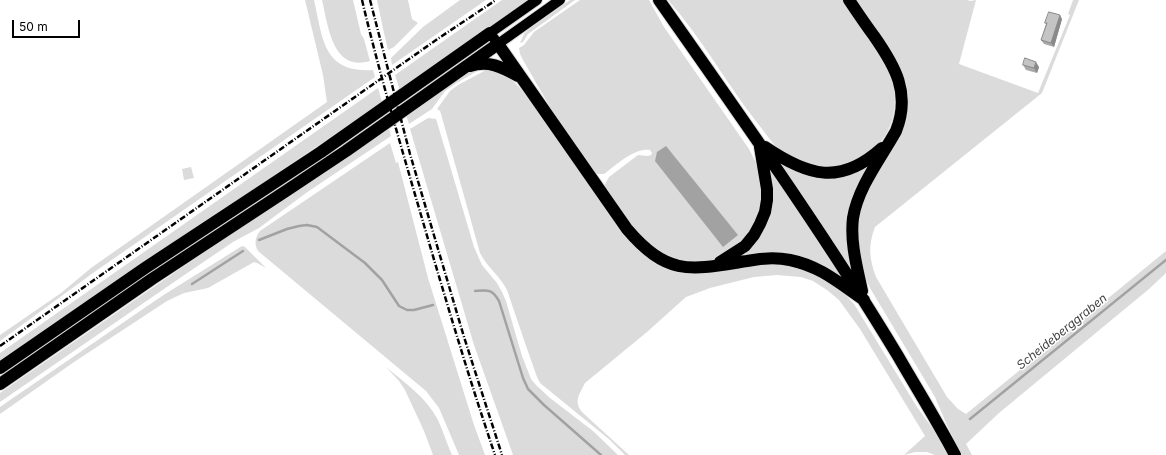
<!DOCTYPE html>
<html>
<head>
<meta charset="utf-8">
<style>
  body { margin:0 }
  #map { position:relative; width:1166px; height:455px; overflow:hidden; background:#fff; font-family:Inter,sans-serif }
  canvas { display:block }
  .scale { position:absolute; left:12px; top:20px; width:68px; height:18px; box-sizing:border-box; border:2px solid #000; border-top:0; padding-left:5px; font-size:12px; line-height:14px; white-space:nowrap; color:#000; -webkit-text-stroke:3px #fff; paint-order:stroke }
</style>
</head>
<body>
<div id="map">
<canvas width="1166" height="455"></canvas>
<div class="scale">50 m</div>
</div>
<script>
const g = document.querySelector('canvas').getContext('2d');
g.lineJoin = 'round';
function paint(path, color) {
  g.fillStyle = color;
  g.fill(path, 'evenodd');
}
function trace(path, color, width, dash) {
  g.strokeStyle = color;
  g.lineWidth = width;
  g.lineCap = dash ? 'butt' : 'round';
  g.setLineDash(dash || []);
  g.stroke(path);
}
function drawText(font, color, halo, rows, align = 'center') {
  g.font = font + ' Inter,sans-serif';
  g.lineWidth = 3;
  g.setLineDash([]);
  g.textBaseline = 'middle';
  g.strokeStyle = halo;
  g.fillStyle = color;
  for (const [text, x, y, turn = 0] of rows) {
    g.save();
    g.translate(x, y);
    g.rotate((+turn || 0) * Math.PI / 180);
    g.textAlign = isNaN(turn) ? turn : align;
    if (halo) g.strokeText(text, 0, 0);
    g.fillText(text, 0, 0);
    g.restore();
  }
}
const green = new Path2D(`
  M 305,0 L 314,0 C 323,39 323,73 373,70 L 375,77 L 93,273 L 0,341 L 0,335 L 61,293 L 91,268 L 327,102 L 323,75 Z
  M 322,0 L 353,0 L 361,34 L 364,39 L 370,61 C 363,63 353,64 346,59 C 330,49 326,17 322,0 Z
  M 377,0 L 408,0 L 412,19 L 418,23 L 394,47 L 388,50 L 384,33 Z
  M 460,0 L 486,0 L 392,65 L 391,58 L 423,27 Z
  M 502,0 L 528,0 L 400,91 L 395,75 Z
  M 570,0 L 575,0 L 528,34 L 523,42 L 520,43 L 524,34 L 528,30 Z
  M 580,0 L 649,0 L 664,27 L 749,149 L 759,169 L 763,193 L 760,211 L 744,240 L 717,258 L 707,261 L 697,262 L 678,260 L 657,250 L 648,243 L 631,225 L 604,186 L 609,177 L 638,155 L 648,156 L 651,155 L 652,153 L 650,150 C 635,147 616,165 604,174 L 598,174 L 594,172 L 557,119 L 523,60 L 520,54 L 519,48 L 524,45 L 534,32 Z
  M 668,0 L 842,0 C 859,24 887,57 893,85 C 903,132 868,169 822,168 C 817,168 793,159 788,156 C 774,148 765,132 755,120 C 725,81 701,37 668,0 Z
  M 855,0 L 968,0 L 970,1 L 976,0 L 959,64 L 1038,93 L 1070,15 L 1068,14 L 1073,0 L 1079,0 L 1042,93 L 875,227 C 868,246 869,258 876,277 L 947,397 L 958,409 L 966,414 L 1166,251 L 1166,273 L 1149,289 L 999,413 L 966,444 L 972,455 L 962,455 L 946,423 L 935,397 L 870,288 L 859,263 L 857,221 L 865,194 L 902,133 L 907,118 L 908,93 L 906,82 L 897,61 Z
  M 488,69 L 506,74 L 520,88 L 535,107 L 633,245 L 654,263 L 665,268 L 679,273 L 704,274 L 754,263 L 801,266 L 840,289 L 854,304 L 917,407 L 941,440 L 948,455 L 935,455 L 927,452 L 915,452 L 904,455 L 925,436 L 860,329 L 839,300 L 827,290 L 813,281 L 801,277 L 777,275 L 754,277 L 710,288 L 686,297 L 647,332 L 585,383 C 579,395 573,402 583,413 L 629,455 L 625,455 L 610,440 L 540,383 L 537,377 L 525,343 L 507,290 C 500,276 487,267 480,253 L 441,114 L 440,111 L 437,109 L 450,91 L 458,85 Z
  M 472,70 L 479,70 L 455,84 L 445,91 L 432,109 L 409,124 L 406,115 Z
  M 378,88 L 382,102 C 255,189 126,272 0,360 L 0,353 Z
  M 428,118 L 436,119 L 437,122 L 474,247 L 482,265 L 497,283 L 502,292 L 506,301 L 522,356 L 531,379 L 536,385 L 550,398 L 593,431 L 618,455 L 513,455 L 474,345 L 410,129 Z
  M 389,128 L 391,136 L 306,193 L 259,228 L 233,242 L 177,280 L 0,402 L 0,393 L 238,229 Z
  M 390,143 L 396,163 L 398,162 L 428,278 L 474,425 L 485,455 L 459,455 L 439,408 L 426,391 L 258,251 C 254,244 255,238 260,231 Z
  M 775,158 L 807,175 L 874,160 L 857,191 L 852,270 Z
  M 765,162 L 846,282 L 823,266 L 738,258 L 761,231 Z
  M 191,167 L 194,178 L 184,180 L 182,169 Z
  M 242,246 L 245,247 L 266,268 L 257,263 L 254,262 L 208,288 L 184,293 L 167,301 L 74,362 L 0,414 L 0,407 L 13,398 L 162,296 Z
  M 386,367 C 405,383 426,397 438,420 C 443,431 447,444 452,455 L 433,455 L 424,431 L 405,390 L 399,381 Z`);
const water = new Path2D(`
  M 666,146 L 738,235 L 723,247 L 655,161 L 657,152 Z`);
const stream = new Path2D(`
  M 259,240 L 287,229 L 299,226 L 307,225 L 317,227 L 365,263 L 382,280 L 399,306 L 407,310 L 414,310 L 433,305
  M 192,284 L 243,251
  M 475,291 C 489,290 492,289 499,301 L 523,378 L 528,389 L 544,405 L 601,455
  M 970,419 L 1166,260`);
const primary = new Path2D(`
  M 537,0 L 490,33 L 498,44 L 560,0`);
const highway = new Path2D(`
  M 659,0 C 741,117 824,233 898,356 C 917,389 937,421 955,455
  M 849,0 C 857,12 865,24 874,36 C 895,66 911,93 896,131 C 881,158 858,187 853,218 C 850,242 857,267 862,291
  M 470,66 C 488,60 502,67 518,76
  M 765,147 C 808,176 840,186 882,148
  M 720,262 L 745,246 L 754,235 L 760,224 L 765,212 L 767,200 L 767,189 L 760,147
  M 0,368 L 145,268 L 321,152 L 490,33
  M 0,384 L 152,279 L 286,191 L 346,151 L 498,44 L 627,229 C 668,277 691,270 747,261 C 762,258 775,257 790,260 C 820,266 839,283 864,300`);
const rail = new Path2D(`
  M 362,0 C 381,80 405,160 428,239 C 449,311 471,384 495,455
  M 370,0 L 410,154 L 464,337 L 502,455
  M 0,346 L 439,38 L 496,0`);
const wall = new Path2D(`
  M 1062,19 L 1054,47 L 1044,44 L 1041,40 L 1046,24 L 1045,23 Z
  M 1023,65 L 1039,67 L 1037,73 L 1026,70 Z`);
const shadedWall = new Path2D(`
  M 1060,15 L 1062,19 L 1054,47 L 1051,43 Z
  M 1036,62 L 1039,67 L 1037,73 L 1034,68 Z`);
const building = new Path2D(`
  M 1049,12 L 1060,15 L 1051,43 L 1041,40 L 1047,23 L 1045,23 Z
  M 1025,58 L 1036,62 L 1034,68 L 1023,65 Z`);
const waterNames = [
  ["Scheideberggraben",1062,332,-39]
];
paint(green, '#dbdbdb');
paint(water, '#a2a2a2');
trace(stream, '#a2a2a2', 2.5);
trace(primary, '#dbdbdb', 12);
trace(highway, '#dbdbdb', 14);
trace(primary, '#000', 10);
trace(highway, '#000', 12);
trace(rail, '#000', 2.5, [6, 2, 1, 2]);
paint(wall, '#a9a9a9');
paint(shadedWall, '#898989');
paint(building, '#c4c4c4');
trace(building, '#898989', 1);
drawText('italic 12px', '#434343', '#fff', waterNames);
</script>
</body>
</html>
